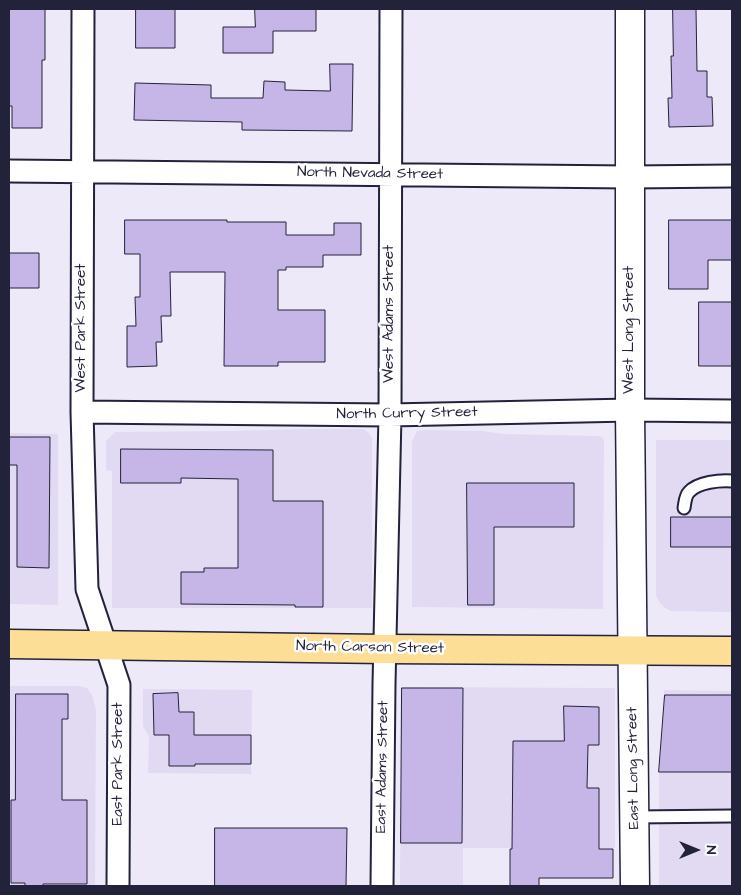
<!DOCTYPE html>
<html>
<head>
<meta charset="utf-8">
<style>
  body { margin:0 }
  #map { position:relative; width:741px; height:895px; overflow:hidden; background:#eee9f8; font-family:"Architects Daughter",sans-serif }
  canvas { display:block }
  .frame { position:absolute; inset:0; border:10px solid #22223b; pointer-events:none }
  .north { position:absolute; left:671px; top:825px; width:50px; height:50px; -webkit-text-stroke:4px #fff; paint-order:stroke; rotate:90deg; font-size:14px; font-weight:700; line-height:20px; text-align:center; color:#22223b }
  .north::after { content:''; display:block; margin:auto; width:18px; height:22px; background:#22223b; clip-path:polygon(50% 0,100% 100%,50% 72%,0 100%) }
</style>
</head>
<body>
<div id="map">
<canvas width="741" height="895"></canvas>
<div class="frame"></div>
<div class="north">N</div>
</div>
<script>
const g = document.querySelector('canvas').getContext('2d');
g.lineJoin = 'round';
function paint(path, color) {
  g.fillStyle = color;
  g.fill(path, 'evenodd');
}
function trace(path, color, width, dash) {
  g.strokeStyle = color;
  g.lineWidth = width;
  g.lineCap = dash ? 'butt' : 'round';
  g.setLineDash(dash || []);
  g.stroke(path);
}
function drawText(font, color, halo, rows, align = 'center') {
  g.font = font + ' "Architects Daughter",sans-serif';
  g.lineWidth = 5;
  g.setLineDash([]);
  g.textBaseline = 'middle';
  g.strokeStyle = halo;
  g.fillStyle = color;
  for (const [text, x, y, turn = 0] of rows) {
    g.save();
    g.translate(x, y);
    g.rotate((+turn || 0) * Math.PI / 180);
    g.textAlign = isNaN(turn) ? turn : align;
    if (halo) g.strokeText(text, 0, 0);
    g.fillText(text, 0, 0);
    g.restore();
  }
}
const built = new Path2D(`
  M 303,429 L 363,429 L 368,432 L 372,438 L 372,608 L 112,608 L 112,471 L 106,470 L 106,441 L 115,432 L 231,431 Z
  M 425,430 L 483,431 L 503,434 L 598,436 L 602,437 L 604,440 L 603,609 L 412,607 L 412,442 L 417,431 Z
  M 9,433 L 58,434 L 58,605 L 9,604 Z
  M 656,440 L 732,440 L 732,612 L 671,611 L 665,608 L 660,603 L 656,596 Z
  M 9,686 L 79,686 L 87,688 L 92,695 L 96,709 L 95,886 L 9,886 Z
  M 401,687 L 615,688 L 615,848 L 463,848 L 463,886 L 400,886 Z
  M 143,689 L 252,690 L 251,774 L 148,773 L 149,737 L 143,726 Z
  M 664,690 L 732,691 L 732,886 L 659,886 L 659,772 Z`);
const building = new Path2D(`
  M 9,9 L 45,9 L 45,60 L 42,60 L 42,128 L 12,128 L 12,106 L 9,106 Z
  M 136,9 L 175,9 L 175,48 L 136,48 Z
  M 255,9 L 316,9 L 316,31 L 273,31 L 273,53 L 223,53 L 223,27 L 255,27 Z
  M 673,9 L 696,9 L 697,71 L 707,71 L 707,97 L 712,97 L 713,126 L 669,127 L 668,98 L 672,98 L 671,56 L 673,56 Z
  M 330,64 L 353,64 L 352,131 L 242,130 L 242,122 L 134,120 L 135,83 L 211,85 L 211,98 L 263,98 L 264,81 L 285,82 L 285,90 L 330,91 Z
  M 125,220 L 227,220 L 227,222 L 286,222 L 286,235 L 334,235 L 334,223 L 361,223 L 361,255 L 323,255 L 323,267 L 286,267 L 286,270 L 278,270 L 278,310 L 325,310 L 325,362 L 278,362 L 278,366 L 224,366 L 225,272 L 170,272 L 171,316 L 161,316 L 162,342 L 156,342 L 157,366 L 127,367 L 127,326 L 136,326 L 135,297 L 140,297 L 140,254 L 125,254 Z
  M 669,220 L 732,220 L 732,260 L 708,260 L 708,289 L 669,289 Z
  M 9,253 L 39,253 L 39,288 L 9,288 Z
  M 699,302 L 732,302 L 732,366 L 699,366 Z
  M 9,437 L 50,437 L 49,568 L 17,567 L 17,465 L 9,465 Z
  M 121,449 L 273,450 L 273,501 L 323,501 L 323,607 L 295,607 L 295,605 L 181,604 L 181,572 L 204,572 L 204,568 L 238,568 L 238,479 L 181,478 L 181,483 L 121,483 Z
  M 467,483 L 574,483 L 574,527 L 494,527 L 494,605 L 468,605 Z
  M 671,517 L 732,517 L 732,547 L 671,547 Z
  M 402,688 L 463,688 L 462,843 L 401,843 Z
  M 178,693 L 179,712 L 194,712 L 194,735 L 251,735 L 251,764 L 195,764 L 195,766 L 169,766 L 169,735 L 154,735 L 153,694 Z
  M 16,694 L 68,694 L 68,719 L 62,719 L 62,800 L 87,800 L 87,884 L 43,884 L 43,886 L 25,886 L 25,883 L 11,883 L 11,800 L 15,800 Z
  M 665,695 L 732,695 L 732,772 L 659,772 Z
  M 564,706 L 599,707 L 599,745 L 588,745 L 587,788 L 599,788 L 599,849 L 613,849 L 613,878 L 539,878 L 539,886 L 510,886 L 510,849 L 512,849 L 513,741 L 564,741 Z
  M 215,828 L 347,828 L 346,886 L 215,886 Z`);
const lane = new Path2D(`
  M 684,508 C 685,503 685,496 689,492 C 698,482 720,480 732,481
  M 635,817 L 732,816`);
const street = new Path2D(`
  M 83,9 L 82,412 L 87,589 L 119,685 L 118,886
  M 9,171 L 630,177 L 732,176
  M 82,412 L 390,415 L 630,410 L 732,411
  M 382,886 L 384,684 L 390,415 L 391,9`);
const secondary = new Path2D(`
  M 630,9 L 630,410 L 635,886`);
const primary = new Path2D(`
  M 9,644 L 385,649 L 732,651`);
const streetNames = [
  ["North Nevada Street",370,174,1],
  ["West Adams Street",390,314,-90],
  ["West Park Street",82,328,-90],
  ["West Long Street",630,330,-90],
  ["North Curry Street",407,414,-1],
  ["North Carson Street",370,648,1],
  ["East Park Street",119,764,-90],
  ["East Adams Street",383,767,-89],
  ["East Long Street",634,768,-91]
];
paint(built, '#e2daf3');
paint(building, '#c5b6e7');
trace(building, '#22223b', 1);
trace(lane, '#22223b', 15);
trace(street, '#22223b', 25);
trace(secondary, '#22223b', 31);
trace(primary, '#22223b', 31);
trace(lane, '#fff', 11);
trace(street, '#fff', 21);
trace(secondary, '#fff', 28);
trace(primary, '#fcde96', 28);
drawText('15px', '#22223b', '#fff', streetNames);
</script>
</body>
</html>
